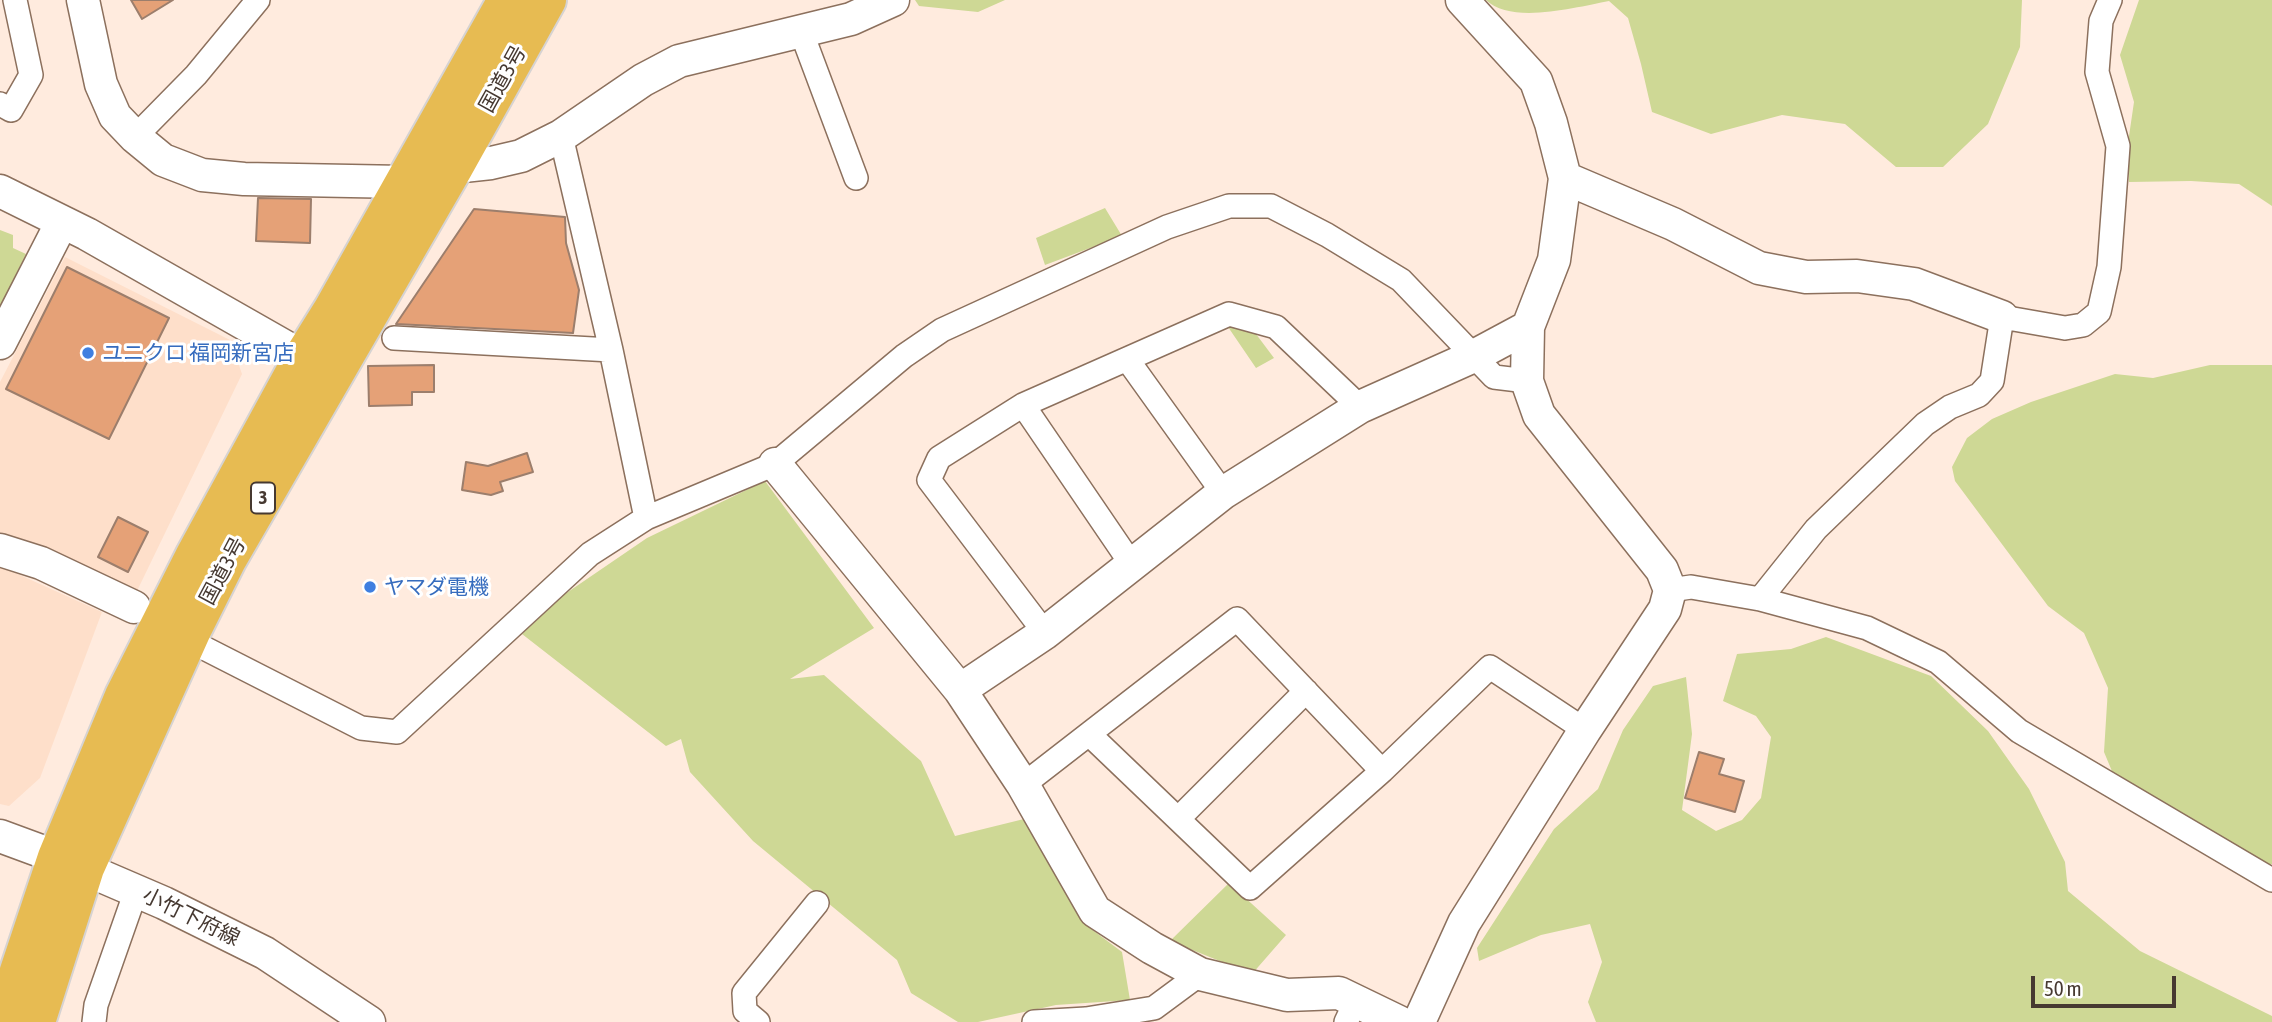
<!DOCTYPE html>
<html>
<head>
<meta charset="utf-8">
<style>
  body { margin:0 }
  #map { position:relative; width:2272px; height:1022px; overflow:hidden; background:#ffebde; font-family:"Asap Condensed",sans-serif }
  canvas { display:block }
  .scale { position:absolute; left:2031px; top:976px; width:145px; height:32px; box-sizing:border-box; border:4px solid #463931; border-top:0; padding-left:9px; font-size:21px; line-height:24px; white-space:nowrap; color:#463931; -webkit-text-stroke:5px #fff; paint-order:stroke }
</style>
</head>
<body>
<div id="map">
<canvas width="2272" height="1022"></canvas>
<div class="scale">50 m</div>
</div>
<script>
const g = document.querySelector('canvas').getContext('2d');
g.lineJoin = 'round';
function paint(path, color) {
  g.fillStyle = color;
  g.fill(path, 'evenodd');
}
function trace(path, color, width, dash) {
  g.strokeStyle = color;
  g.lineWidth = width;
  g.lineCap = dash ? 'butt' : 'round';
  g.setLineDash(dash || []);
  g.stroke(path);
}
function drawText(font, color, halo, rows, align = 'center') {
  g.font = font + ' "Asap Condensed","Noto Sans JP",sans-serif';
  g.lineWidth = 6;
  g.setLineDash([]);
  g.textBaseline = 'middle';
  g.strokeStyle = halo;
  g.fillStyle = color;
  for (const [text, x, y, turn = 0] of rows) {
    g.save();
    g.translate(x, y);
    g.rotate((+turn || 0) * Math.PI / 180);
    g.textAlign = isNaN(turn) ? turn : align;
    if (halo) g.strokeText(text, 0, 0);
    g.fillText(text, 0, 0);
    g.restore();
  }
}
const built = new Path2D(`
  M 65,257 L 230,340 L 242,374 L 136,593 L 0,542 L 0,382 Z
  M 0,566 L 102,612 L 40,778 L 9,806 L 0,804 Z`);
const green = new Path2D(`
  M 915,0 L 1005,0 L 978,12 L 919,6 Z
  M 1486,0 L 2022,0 L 2020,47 L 1988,124 L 1943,167 L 1896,167 L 1845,124 L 1782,115 L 1711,134 L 1652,112 L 1641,64 L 1628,18 L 1609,1 C 1577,7 1511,25 1486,0 Z
  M 2139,0 L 2272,0 L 2272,206 L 2239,184 L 2191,181 L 2129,182 L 2128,143 L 2134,102 L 2120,55 Z
  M 1105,208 L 1122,236 L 1045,265 L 1036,238 Z
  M 0,230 L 13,235 L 13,248 L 26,254 L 0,307 Z
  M 1226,324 L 1250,326 L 1274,358 L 1256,368 Z
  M 2210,365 L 2272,365 L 2272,864 L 2251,868 L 2114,776 L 2104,752 L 2108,688 L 2084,633 L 2048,606 L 1955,481 L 1952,467 L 1967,438 L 1992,419 L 2031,402 L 2115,374 L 2153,378 Z
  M 765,481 L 874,628 L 790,679 L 824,675 L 921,761 L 955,836 L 1024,819 L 1082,922 L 1122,952 L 1130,1000 L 1056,1005 L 978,1022 L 958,1022 L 911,993 L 897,960 L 753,841 L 690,772 L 681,739 L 666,746 L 522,634 L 565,594 L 647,538 Z
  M 1826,637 L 1931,676 L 1988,731 L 2029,789 L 2065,862 L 2068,891 L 2140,951 L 2272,1016 L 2272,1022 L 1596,1022 L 1588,1002 L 1602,962 L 1590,924 L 1541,935 L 1479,961 L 1477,948 L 1554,829 L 1598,789 L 1623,730 L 1653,686 L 1686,677 L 1692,734 L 1682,810 L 1716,831 L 1742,820 L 1761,798 L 1771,737 L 1756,716 L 1723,701 L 1737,654 L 1791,649 Z
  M 1229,883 L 1286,935 L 1252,974 L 1170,941 Z`);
const building = new Path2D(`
  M 131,0 L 173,0 L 142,19 Z
  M 258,198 L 311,199 L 310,243 L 256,241 Z
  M 474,209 L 565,217 L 566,243 L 579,290 L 573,333 L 396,324 Z
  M 67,267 L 169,318 L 109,439 L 6,389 Z
  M 434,365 L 434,392 L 412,392 L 412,405 L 369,406 L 368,366 Z
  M 527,453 L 533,472 L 500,482 L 503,491 L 491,495 L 462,490 L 466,462 L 488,466 Z
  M 118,517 L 148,532 L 128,572 L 98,557 Z
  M 1699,752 L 1724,759 L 1719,774 L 1744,781 L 1735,812 L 1685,798 Z`);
const street = new Path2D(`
  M 801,31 L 856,178
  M 0,104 L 11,110 L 31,75 L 15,0
  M 561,136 L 611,350 L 646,518
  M 135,137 L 196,75 L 258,0
  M 394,338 L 611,350
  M 1127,359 L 1223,493
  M 1023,405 L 1132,565
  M 1670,590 L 1691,587 L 1760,599 L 1867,628 L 1938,662 L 2019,731 L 2272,880
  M 1760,599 L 1816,529 L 1925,424 L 1950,407 L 1979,395 L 1992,381 L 2002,317 L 2065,328 L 2083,325 L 2099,312 L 2109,267 L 2118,146 L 2097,72 L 2101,21 L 2110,0
  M 1045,633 L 929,480 L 939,458 L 1023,405 L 1229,314 L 1276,327 L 1360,407
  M 206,649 L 361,728 L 397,732 L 590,554 L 646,518 L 775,464 L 904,356 L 942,330 L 1167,227 L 1229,206 L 1271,206 L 1327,235 L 1401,280 L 1494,377 L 1527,381
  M 1089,734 L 1250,888 L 1382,771 L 1490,667 L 1585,730
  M 1023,785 L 1237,619 L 1382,771
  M 1178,819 L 1306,691
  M 94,1022 L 96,1005 L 136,891
  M 758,1022 L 745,1011 L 744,993 L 817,903
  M 1034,1022 L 1086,1019 L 1154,1008 L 1200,974
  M 1346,1022 L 1356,1001`);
const secondary = new Path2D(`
  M 83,0 L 101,84 L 115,116 L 135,137 L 163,160 L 202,175 L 244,179 L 404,182 L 454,167 L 491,163 L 521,156 L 561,136 L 643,80 L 679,61 L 851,19 L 893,0
  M 1565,178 L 1673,224 L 1759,268 L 1806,277 L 1857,276 L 1914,284 L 2002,317
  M 0,191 L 87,234 L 303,357
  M 0,343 L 62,222
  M 775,464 L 960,690 L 1023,785 L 1095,911 L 1152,948 L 1200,974 L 1287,995 L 1339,993 L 1399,1022
  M 0,550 L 41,563 L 134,607
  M 960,690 L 1045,633 L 1223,493 L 1360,407 L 1474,356 L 1528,327
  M 0,836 L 57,857 L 164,903 L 265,953 L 369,1022
  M 1419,1022 L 1464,923 L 1585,730 L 1665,609 L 1670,590 L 1662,570 L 1539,415 L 1527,381 L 1528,327 L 1554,260 L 1565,178 L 1551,123 L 1536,81 L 1462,0`);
const highway = new Path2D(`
  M 2,1022 L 57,857 L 124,696 L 195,555 L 303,357 L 333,309 L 507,0
  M 36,1022 L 85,868 L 193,628 L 227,560 L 454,167 L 547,0`);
const markers = [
  [88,353,7,"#3f7fe0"],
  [370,587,7,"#3f7fe0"]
];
const shields = [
  [263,498,24]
];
const shieldNames = [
  ["3",263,498]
];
const streetNames = [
  ["国道3号",503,79,-61],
  ["国道3号",223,571,-62],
  ["小竹下府線",191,917,26]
];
const shopNames = [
  ["ユニクロ 福岡新宮店",102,353],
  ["ヤマダ電機",384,587]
];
paint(built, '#fedfca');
paint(green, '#ced895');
paint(building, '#e5a177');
trace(building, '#9c7e6c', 2);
trace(street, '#8c705d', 26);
trace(secondary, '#8c705d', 35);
trace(highway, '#d6d3d2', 42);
trace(street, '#fff', 23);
trace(secondary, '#fff', 32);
trace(highway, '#e7bb52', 38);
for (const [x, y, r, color] of markers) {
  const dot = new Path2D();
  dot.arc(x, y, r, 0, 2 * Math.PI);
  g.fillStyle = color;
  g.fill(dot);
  trace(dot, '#fff', 2.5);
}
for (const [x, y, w] of shields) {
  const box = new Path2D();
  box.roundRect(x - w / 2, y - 15.5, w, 31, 5);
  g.fillStyle = '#fff';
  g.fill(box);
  trace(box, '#463931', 2);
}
drawText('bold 19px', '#463931', null, shieldNames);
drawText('21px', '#463931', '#fff', streetNames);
drawText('21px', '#366cbe', '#fff', shopNames, 'left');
</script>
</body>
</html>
